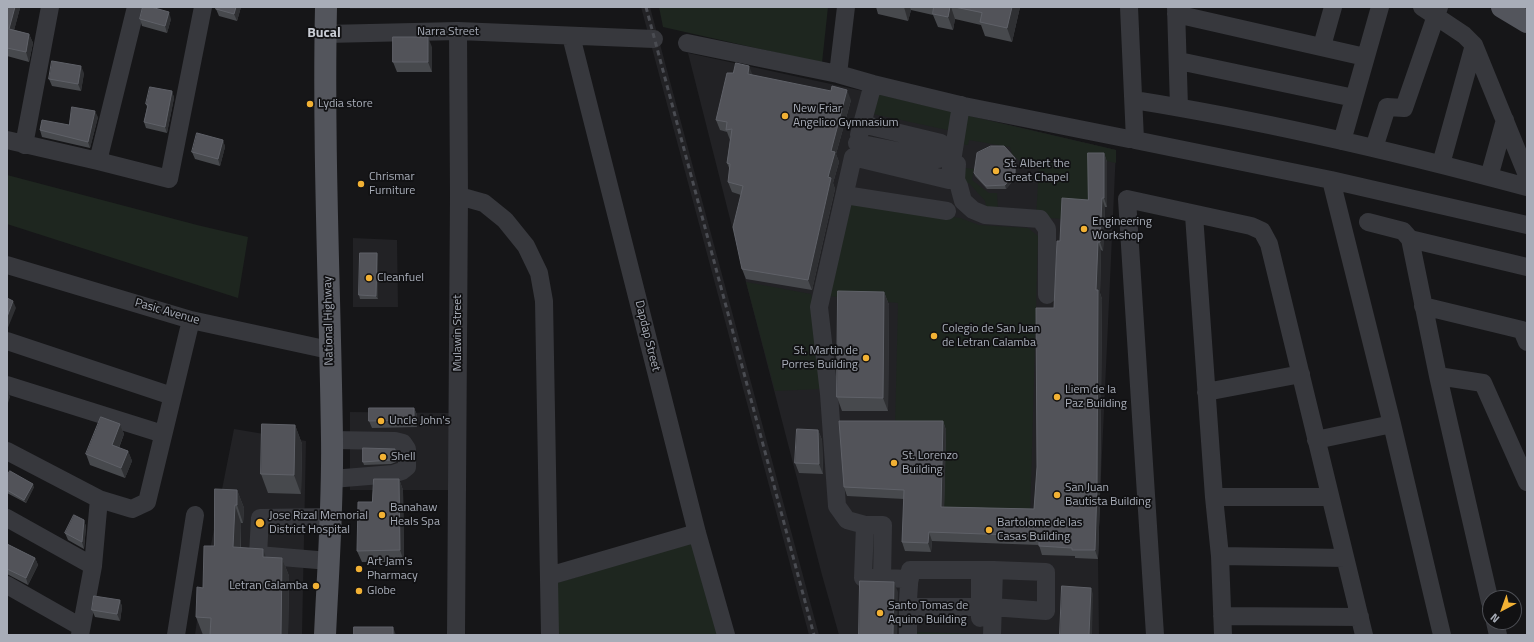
<!DOCTYPE html>
<html>
<head>
<meta charset="utf-8">
<style>
  body { margin:0 }
  #map { position:relative; width:1534px; height:642px; overflow:hidden; background:#161618; font-family:"Titillium Web",sans-serif }
  canvas { display:block }
  .frame { position:absolute; inset:0; border:8px solid #a8adb8; pointer-events:none }
  .north { position:absolute; left:1482px; top:590px; width:40px; height:40px; box-sizing:border-box; background:#111113; border:1px solid #4d4f55; border-radius:50%; rotate:221deg; font-size:11px; font-weight:700; line-height:16px; text-align:center; color:#a8adb8 }
  .north::after { content:''; display:block; margin:auto; width:14px; height:18px; background:#f2b134; clip-path:polygon(50% 0,100% 100%,50% 72%,0 100%) }
</style>
</head>
<body>
<div id="map">
<canvas width="1534" height="642"></canvas>
<div class="frame"></div>
<div class="north">N</div>
</div>
<script>
const g = document.querySelector('canvas').getContext('2d');
g.lineJoin = 'round';
function paint(path, color) {
  g.fillStyle = color;
  g.fill(path, 'evenodd');
}
function trace(path, color, width, dash) {
  g.strokeStyle = color;
  g.lineWidth = width;
  g.lineCap = dash ? 'butt' : 'round';
  g.setLineDash(dash || []);
  g.stroke(path);
}
function drawText(font, color, halo, rows, align = 'center') {
  g.font = font + ' "Titillium Web",sans-serif';
  g.lineWidth = 3.5;
  g.setLineDash([]);
  g.textBaseline = 'middle';
  g.strokeStyle = halo;
  g.fillStyle = color;
  for (const [text, x, y, turn = 0] of rows) {
    g.save();
    g.translate(x, y);
    g.rotate((+turn || 0) * Math.PI / 180);
    g.textAlign = isNaN(turn) ? turn : align;
    if (halo) g.strokeText(text, 0, 0);
    g.fillText(text, 0, 0);
    g.restore();
  }
}
const built = new Path2D(`
  M 350,7 L 582,7 L 350,9 Z
  M 641,7 L 650,7 L 819,635 L 809,635 Z
  M 688,53 L 877,94 L 1116,150 L 1100,497 L 1098,559 L 1099,635 L 839,635 L 822,575 L 746,282 Z
  M 353,238 L 397,240 L 398,307 L 353,307 Z
  M 350,412 L 452,413 L 452,490 L 350,490 Z
  M 234,429 L 306,441 L 302,635 L 195,635 L 199,605 Z`);
const green = new Path2D(`
  M 659,7 L 828,7 L 822,63 L 663,27 Z
  M 877,94 L 961,114 L 952,131 L 873,114 Z
  M 965,115 L 1116,150 L 1116,163 L 1107,161 L 1089,207 L 1064,219 L 1036,217 L 1039,168 L 1026,167 L 1012,154 L 1010,147 L 969,140 L 968,145 L 961,144 Z
  M 965,168 L 974,169 L 972,180 L 989,193 L 997,193 L 998,211 L 987,211 L 985,201 L 969,183 L 963,183 Z
  M 7,175 L 197,225 L 248,237 L 238,298 L 7,224 Z
  M 847,201 L 960,218 L 979,225 L 1028,228 L 1038,236 L 1030,518 L 944,516 L 895,430 L 898,303 L 828,296 Z
  M 746,282 L 811,294 L 826,378 L 820,389 L 775,391 Z
  M 694,541 L 718,635 L 558,635 L 557,583 Z
  M 917,632 L 976,634 L 976,635 L 917,635 Z`);
const minor = new Path2D(`
  M 1129,7 L 1135,140 L 1331,180 L 1527,225
  M 1176,7 L 1179,107
  M 1422,7 L 1464,35 L 1474,45 L 1527,175
  M 1176,14 L 1365,57
  M 326,34 L 458,31 L 654,39
  M 571,36 L 697,533 L 726,635
  M 687,43 L 838,74 L 873,84 L 964,106 L 1129,139
  M 1322,46 L 1333,7
  M 1179,61 L 1354,98
  M 838,74 L 846,7
  M 1134,100 C 1266,121 1397,152 1527,187
  M 859,135 L 873,84
  M 7,140 L 98,161 L 169,179 L 203,7
  M 1342,141 L 1380,7
  M 857,143 L 938,159 L 941,143 L 862,124
  M 24,145 L 50,7
  M 1374,148 L 1387,107 L 1404,108 L 1439,7
  M 98,161 L 136,7
  M 957,164 L 956,180 L 959,186 L 963,201 L 973,210 L 985,215 L 1040,219 L 1047,229 L 1047,295
  M 1441,164 L 1474,45
  M 1489,177 L 1505,120
  M 1331,180 L 1392,424 L 1442,635
  M 845,195 L 947,211
  M 459,196 L 484,203 L 505,220 L 526,246 L 539,273 L 544,301 L 550,635
  M 1194,215 L 1214,497 L 1220,556 L 1223,635
  M 1368,222 L 1403,231 L 1410,239 L 1438,376 L 1490,602
  M 1410,239 L 1527,267
  M 7,265 L 191,320 L 329,350
  M 1423,306 L 1522,330 L 1527,342
  M 7,341 L 172,396
  M 1438,376 L 1483,383 L 1527,482
  M 7,385 L 163,434
  M 1206,392 L 1301,374
  M 1316,440 L 1392,424
  M 7,451 L 99,499 L 132,509 L 147,502 L 191,320
  M 332,479 L 393,474 L 402,471 L 407,467 L 407,449 L 403,443 L 395,441 L 332,440
  M 1214,497 L 1330,497
  M 7,518 L 93,566
  M 865,525 L 863,578 L 882,578
  M 1220,556 L 1345,558
  M 329,561 L 258,555 L 260,518 L 331,517
  M 980,571 L 980,618
  M 549,576 L 697,533
  M 910,579 L 882,578 L 883,525 L 865,525 L 847,520 L 837,506 L 829,394 L 819,307 L 853,157 L 949,180 L 961,105
  M 7,585 L 81,627
  M 908,607 L 992,607 L 1046,611 L 1046,572 L 993,570 L 910,570 L 908,600 L 908,635
  M 1222,616 L 1360,617
  M 1495,622 L 1498,635
  M 80,635 L 93,566 L 99,499
  M 176,635 L 195,515
  M 456,635 L 459,196 L 458,31
  M 992,635 L 994,570
  M 1155,635 L 1127,199 L 1251,226 L 1262,231 L 1269,244 L 1364,635`);
const major = new Path2D(`
  M 1502,7 L 1527,22
  M 325,635 C 328,570 333,505 332,439 C 330,295 323,151 326,7`);
const rail = new Path2D(`
  M 646,7 L 814,635`);
const wall = new Path2D(`
  M 7,7 L 20,7 L 20,8 L 14,30 L 29,34 L 33,43 L 29,62 L 7,56 Z
  M 241,7 L 237,21 L 219,16 L 216,9 Z
  M 876,7 L 1020,7 L 1012,42 L 985,36 L 981,25 L 955,19 L 953,30 L 938,27 L 933,15 L 911,10 L 908,21 L 878,14 Z
  M 140,19 L 171,19 L 167,33 L 142,26 Z
  M 432,47 L 432,72 L 397,72 L 393,62 Z
  M 84,73 L 81,91 L 52,86 L 49,79 Z
  M 753,75 L 851,100 L 836,154 L 839,162 L 833,183 L 835,189 L 812,290 L 746,279 L 742,269 L 741,195 L 732,192 L 728,182 L 730,170 L 727,163 L 730,140 L 727,132 L 720,130 L 716,120 Z
  M 172,91 L 174,98 L 167,133 L 146,128 L 144,122 L 147,107 L 146,104 Z
  M 98,117 L 90,148 L 42,137 L 40,130 L 69,125 Z
  M 223,140 L 225,147 L 220,166 L 195,159 L 192,152 Z
  M 1104,153 L 1107,162 L 1107,207 L 1105,207 L 1103,251 L 1101,250 L 1100,293 L 1102,299 L 1100,497 L 1098,559 L 1075,558 L 1075,556 L 1042,555 L 1039,545 L 932,541 L 931,552 L 905,551 L 902,542 L 904,499 L 847,496 L 844,487 L 943,421 L 946,430 L 944,507 L 1034,509 L 1054,308 L 1060,241 L 1088,200 Z
  M 1015,158 L 1016,162 L 1016,177 L 1006,189 L 987,189 L 975,176 L 974,173 Z
  M 377,253 L 378,256 L 378,299 L 360,299 L 359,295 Z
  M 884,292 L 889,305 L 888,411 L 842,411 L 837,397 Z
  M 414,408 L 417,415 L 417,427 L 372,428 L 369,421 Z
  M 120,424 L 124,434 L 119,448 L 128,451 L 132,461 L 125,478 L 90,465 L 86,454 Z
  M 295,425 L 302,444 L 301,494 L 268,493 L 261,474 Z
  M 818,430 L 822,440 L 823,474 L 799,473 L 795,463 Z
  M 395,449 L 396,452 L 396,462 L 391,464 L 364,465 L 363,462 Z
  M 7,476 L 34,487 L 26,503 L 7,493 Z
  M 399,479 L 403,490 L 404,562 L 362,562 L 357,551 L 372,502 Z
  M 237,490 L 244,508 L 243,523 L 241,523 L 241,547 L 266,557 L 282,558 L 289,576 L 288,635 L 203,635 L 196,617 L 203,588 L 214,546 Z
  M 84,520 L 86,527 L 84,549 L 68,540 L 65,533 Z
  M 7,544 L 35,558 L 38,565 L 28,585 L 7,574 Z
  M 120,600 L 122,607 L 120,621 L 95,617 L 92,610 Z`);
const shadedWall = new Path2D(`
  M 15,7 L 20,7 L 20,8 L 12,38 L 9,29 Z
  M 236,7 L 241,7 L 237,21 L 234,14 Z
  M 904,7 L 910,7 L 911,10 L 908,21 Z
  M 950,7 L 951,7 L 955,19 L 953,30 L 948,17 Z
  M 1012,7 L 1020,7 L 1012,42 L 1007,28 Z
  M 169,12 L 171,19 L 167,33 L 165,26 Z
  M 29,34 L 33,43 L 29,62 L 26,52 Z
  M 428,37 L 432,47 L 432,72 L 428,62 Z
  M 81,66 L 84,73 L 81,91 L 78,84 Z
  M 749,66 L 753,76 L 748,74 Z
  M 847,90 L 851,100 L 836,154 L 839,162 L 833,183 L 835,189 L 812,290 L 808,280 L 828,177 L 831,151 Z
  M 172,91 L 174,98 L 167,133 L 165,127 Z
  M 95,111 L 98,117 L 90,148 L 88,142 Z
  M 223,140 L 225,147 L 220,166 L 218,159 Z
  M 1104,153 L 1107,162 L 1107,207 L 1104,198 Z
  M 1015,158 L 1016,162 L 1016,177 L 1006,189 L 1005,185 Z
  M 1102,198 L 1105,207 L 1103,251 L 1100,242 Z
  M 1098,242 L 1101,250 L 1100,293 L 1102,299 L 1100,497 L 1098,559 L 1095,550 L 1096,290 Z
  M 377,253 L 378,256 L 378,299 L 376,296 Z
  M 884,292 L 889,305 L 888,411 L 883,398 Z
  M 13,301 L 16,308 L 7,330 L 7,317 Z
  M 8,390 L 10,397 L 7,406 L 7,392 Z
  M 414,408 L 417,415 L 417,427 L 414,420 Z
  M 943,421 L 946,430 L 944,516 L 941,507 Z
  M 120,424 L 124,434 L 116,455 L 112,445 Z
  M 295,425 L 302,444 L 301,494 L 294,475 Z
  M 818,430 L 822,440 L 823,474 L 819,464 Z
  M 395,449 L 396,452 L 396,462 L 395,458 Z
  M 128,451 L 132,461 L 125,478 L 121,468 Z
  M 399,479 L 403,490 L 404,562 L 400,550 Z
  M 33,484 L 34,487 L 26,503 L 24,500 Z
  M 237,490 L 244,508 L 243,523 L 237,505 Z
  M 235,505 L 241,523 L 240,565 L 233,547 Z
  M 84,520 L 86,527 L 84,549 L 82,542 Z
  M 929,532 L 932,541 L 931,552 L 928,543 Z
  M 263,549 L 269,566 L 263,557 Z
  M 35,558 L 38,565 L 28,585 L 26,578 Z
  M 282,558 L 289,576 L 288,635 L 281,635 Z
  M 894,582 L 898,592 L 897,635 L 893,635 Z
  M 1091,588 L 1093,594 L 1092,635 L 1089,635 Z
  M 120,600 L 122,607 L 120,621 L 117,614 Z
  M 393,627 L 396,635 L 393,635 Z`);
const building = new Path2D(`
  M 7,7 L 15,7 L 9,29 L 29,34 L 26,52 L 7,48 Z
  M 143,7 L 151,7 L 169,12 L 165,26 L 140,19 Z
  M 217,7 L 236,7 L 234,14 L 216,9 Z
  M 934,7 L 950,7 L 948,17 L 933,14 Z
  M 955,7 L 1012,7 L 1007,28 L 980,22 L 982,13 Z
  M 393,37 L 428,37 L 428,62 L 393,62 Z
  M 52,61 L 81,66 L 78,84 L 49,79 Z
  M 736,63 L 749,66 L 748,74 L 831,91 L 832,86 L 847,90 L 831,151 L 835,152 L 828,177 L 831,178 L 808,280 L 742,269 L 733,227 L 743,186 L 728,182 L 730,164 L 727,163 L 732,129 L 726,130 L 727,122 L 716,120 L 727,73 L 733,73 Z
  M 150,87 L 172,91 L 165,127 L 144,122 L 148,105 L 146,104 Z
  M 72,107 L 95,111 L 88,142 L 40,130 L 42,120 L 69,125 Z
  M 197,133 L 223,140 L 218,159 L 192,152 Z
  M 991,146 L 1004,146 L 1015,158 L 1015,173 L 1005,185 L 986,186 L 974,173 L 977,153 Z
  M 1088,153 L 1104,153 L 1104,198 L 1102,198 L 1100,242 L 1098,242 L 1096,290 L 1098,290 L 1097,488 L 1095,550 L 1072,550 L 1072,548 L 1039,546 L 1039,536 L 929,532 L 928,543 L 902,542 L 904,490 L 844,487 L 839,421 L 943,421 L 941,507 L 1034,509 L 1037,467 L 1036,308 L 1054,308 L 1057,241 L 1060,241 L 1062,198 L 1088,200 Z
  M 360,253 L 377,253 L 376,296 L 359,295 Z
  M 838,291 L 884,292 L 883,398 L 837,397 Z
  M 7,298 L 13,301 L 7,317 Z
  M 369,408 L 414,408 L 414,420 L 369,421 Z
  M 101,417 L 120,424 L 112,445 L 128,451 L 121,468 L 86,454 Z
  M 262,424 L 295,425 L 294,475 L 261,474 Z
  M 797,429 L 818,430 L 819,464 L 795,463 Z
  M 363,448 L 395,449 L 395,458 L 390,460 L 363,462 Z
  M 10,471 L 33,484 L 24,500 L 7,490 L 7,476 Z
  M 374,479 L 399,479 L 400,550 L 357,551 L 358,502 L 372,502 Z
  M 215,489 L 237,490 L 237,505 L 235,505 L 233,547 L 263,549 L 263,557 L 282,558 L 281,635 L 210,635 L 211,618 L 196,617 L 197,587 L 203,588 L 204,546 L 214,546 Z
  M 74,515 L 84,520 L 82,542 L 65,533 Z
  M 7,544 L 35,558 L 26,578 L 7,569 Z
  M 860,581 L 894,582 L 893,635 L 859,635 Z
  M 1062,586 L 1091,588 L 1089,635 L 1060,635 Z
  M 94,596 L 120,600 L 117,614 L 92,610 Z
  M 354,627 L 393,627 L 393,635 L 354,635 Z`);
const markers = [
  [310,104,4,"#f2b134"],
  [785,116,4,"#f2b134"],
  [996,171,4,"#f2b134"],
  [361,184,4,"#f2b134"],
  [1084,229,4,"#f2b134"],
  [369,278,4,"#f2b134"],
  [934,336,4,"#f2b134"],
  [866,358,4,"#f2b134"],
  [1057,397,4,"#f2b134"],
  [381,421,4,"#f2b134"],
  [383,457,4,"#f2b134"],
  [894,463,4,"#f2b134"],
  [1057,495,4,"#f2b134"],
  [382,515,4,"#f2b134"],
  [260,523,5,"#f2b134"],
  [989,530,4,"#f2b134"],
  [359,569,4,"#f2b134"],
  [316,586,4,"#f2b134"],
  [359,591,4,"#f2b134"],
  [880,613,4,"#f2b134"]
];
const streetNames = [
  ["Narra Street",448,32],
  ["Pasic Avenue",167,312,16],
  ["National Highway",329,321,-91],
  ["Mulawin Street",458,333,-90],
  ["Dapdap Street",647,336,76]
];
const poiNames = [
  ["Lydia store",318,104],
  ["New Friar",793,109],
  ["Angelico Gymnasium",793,123],
  ["St. Albert the",1004,164],
  ["Great Chapel",1004,178],
  ["Chrismar",369,177],
  ["Furniture",369,191],
  ["Engineering",1092,222],
  ["Workshop",1092,236],
  ["Cleanfuel",377,278],
  ["Colegio de San Juan",942,329],
  ["de Letran Calamba",942,343],
  ["St. Martin de",858,351,"right"],
  ["Porres Building",858,365,"right"],
  ["Liem de la",1065,390],
  ["Paz Building",1065,404],
  ["Uncle John's",389,421],
  ["St. Lorenzo",902,456],
  ["Building",902,470],
  ["Shell",391,457],
  ["San Juan",1065,488],
  ["Bautista Building",1065,502],
  ["Banahaw",390,508],
  ["Heals Spa",390,522],
  ["Jose Rizal Memorial",269,516],
  ["District Hospital",269,530],
  ["Bartolome de las",997,523],
  ["Casas Building",997,537],
  ["Art Jam's",367,562],
  ["Pharmacy",367,576],
  ["Letran Calamba",308,586,"right"],
  ["Globe",367,591],
  ["Santo Tomas de",888,606],
  ["Aquino Building",888,620]
];
const quarterNames = [
  ["Bucal",324,34]
];
paint(built, '#222225');
paint(green, '#1e261f');
trace(minor, '#37383d', 18);
trace(major, '#53555c', 22);
trace(rail, '#4a4c52', 3, [5, 4]);
paint(wall, '#47494d');
paint(shadedWall, '#2f3033');
paint(building, '#525359');
trace(building, '#5f6168', 1);
for (const [x, y, r, color] of markers) {
  const dot = new Path2D();
  dot.arc(x, y, r, 0, 2 * Math.PI);
  g.fillStyle = color;
  g.fill(dot);
  trace(dot, '#111113', 1.5);
}
drawText('12px', '#a8adb8', '#111113', streetNames);
drawText('12px', '#a8adb8', '#111113', poiNames, 'left');
drawText('bold 14px', '#c9ccd4', '#111113', quarterNames);
</script>
</body>
</html>
